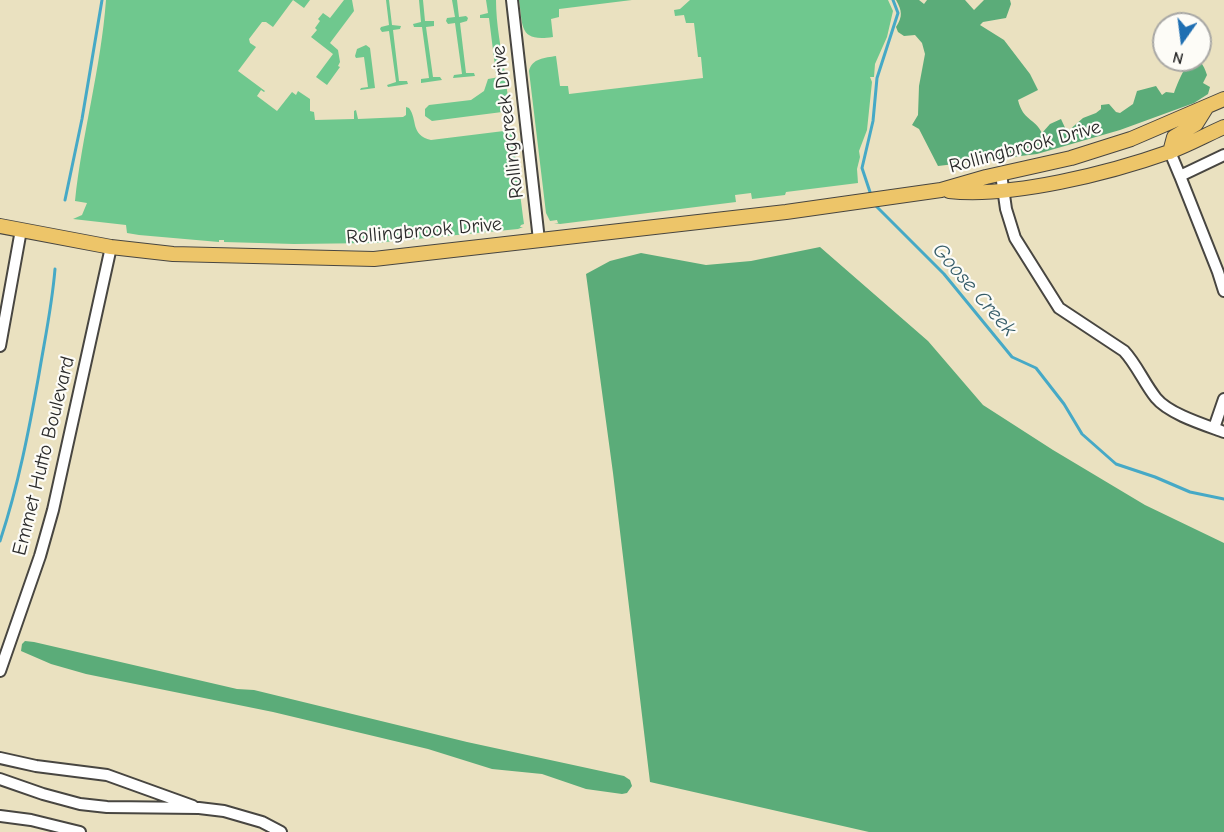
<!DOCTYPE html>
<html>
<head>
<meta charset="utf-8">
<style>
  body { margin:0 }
  #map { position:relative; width:1224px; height:832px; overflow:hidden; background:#eae1c0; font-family:"Comic Neue",sans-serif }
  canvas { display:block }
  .north { position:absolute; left:1152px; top:12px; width:60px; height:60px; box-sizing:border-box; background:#fdfcf7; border:2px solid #a9a8a5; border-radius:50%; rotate:194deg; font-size:16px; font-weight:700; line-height:24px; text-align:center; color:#2b2b2b }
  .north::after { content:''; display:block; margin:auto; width:21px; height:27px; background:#1f6fb2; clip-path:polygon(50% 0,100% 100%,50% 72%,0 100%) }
</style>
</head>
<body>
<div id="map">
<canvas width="1224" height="832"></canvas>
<div class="north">N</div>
</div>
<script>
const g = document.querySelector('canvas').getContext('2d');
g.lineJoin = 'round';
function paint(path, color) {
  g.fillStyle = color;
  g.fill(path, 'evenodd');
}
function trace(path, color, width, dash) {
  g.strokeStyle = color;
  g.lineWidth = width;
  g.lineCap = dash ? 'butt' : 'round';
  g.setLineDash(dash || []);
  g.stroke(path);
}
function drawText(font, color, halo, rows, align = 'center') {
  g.font = font + ' "Comic Neue",sans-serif';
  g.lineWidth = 4.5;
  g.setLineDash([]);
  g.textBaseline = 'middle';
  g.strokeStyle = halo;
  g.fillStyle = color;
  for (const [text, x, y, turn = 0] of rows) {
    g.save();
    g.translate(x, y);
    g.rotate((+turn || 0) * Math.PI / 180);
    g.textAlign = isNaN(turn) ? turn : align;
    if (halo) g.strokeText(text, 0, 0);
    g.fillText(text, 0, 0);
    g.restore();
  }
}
const green = new Path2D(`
  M 106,0 L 310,0 L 304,8 L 293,0 L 273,27 L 266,22 L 262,22 L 249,39 L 250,43 L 256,47 L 238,71 L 265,91 L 264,92 L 261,90 L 257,96 L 277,111 L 292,92 L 296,95 L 298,91 L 310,99 L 310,111 L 314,112 L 315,120 L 354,119 L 354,111 L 356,110 L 358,119 L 403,117 L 406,115 L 406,107 L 409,108 C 418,120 410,135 431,140 L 512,130 L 523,217 L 524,224 L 521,225 L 520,227 L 523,227 L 518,229 L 375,243 L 294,244 L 224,242 L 224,240 L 219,240 L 219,242 L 139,235 L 127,233 L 126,225 L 73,219 L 82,215 L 87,203 L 75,201 C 82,134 101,68 106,0 Z
  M 344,0 L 352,0 L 354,11 L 330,43 L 338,50 L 340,62 L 338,66 L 340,67 L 327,85 L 316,77 L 333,54 L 311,37 L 317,30 L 315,28 L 320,21 L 318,19 L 323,13 L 330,18 Z
  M 386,0 L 389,0 L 392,25 L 401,26 L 400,29 L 393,30 L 399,81 L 407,81 L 408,84 L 388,87 L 387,85 L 396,82 L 389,31 L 382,32 L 380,29 L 381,27 L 389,25 Z
  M 419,0 L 423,0 L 425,21 L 434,21 L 434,26 L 426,27 L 433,77 L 440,77 L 442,80 L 421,83 L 421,79 L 429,78 L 422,27 L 414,27 L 413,24 L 421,22 Z
  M 452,0 L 457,0 L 459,17 L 466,16 L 468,18 L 467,21 L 460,23 L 466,73 L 474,73 L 475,76 L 453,78 L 454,75 L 462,74 L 455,23 L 448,24 L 446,21 L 447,18 L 455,17 Z
  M 486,0 L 496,0 C 496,24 501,49 505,73 L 496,74 L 489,18 L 480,18 L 480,15 L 488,13 Z
  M 519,0 L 632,0 L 559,9 L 559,17 L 551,19 L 553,37 C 519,42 523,27 519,0 Z
  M 690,0 L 888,0 L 893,11 L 887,37 L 875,64 L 874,77 L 870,77 L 872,82 L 867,130 L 859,151 L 860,157 L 857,169 L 858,183 L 786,192 L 785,195 L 752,199 L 751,193 L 735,195 L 736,202 L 560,224 L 554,223 L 558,223 L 557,220 L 550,221 L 546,213 L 529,71 C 532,58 545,58 556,56 L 560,86 L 568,86 L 569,94 L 703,78 L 701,57 L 698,57 L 694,23 L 686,23 L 684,15 L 675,16 L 674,10 L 680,9 Z
  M 366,45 L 370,48 L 375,88 L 360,90 L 361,88 L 368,87 L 364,57 L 356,58 L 355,56 L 357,49 Z
  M 505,76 L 510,111 L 432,121 L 425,116 L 425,109 L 429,105 L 471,100 L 484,91 L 488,79 Z`);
const forest = new Path2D(`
  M 896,0 L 919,0 L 924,4 L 927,0 L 965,0 L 974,10 L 984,0 L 1010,0 L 1011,4 L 1006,18 L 983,22 L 980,25 L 1004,40 L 1030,74 L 1038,90 L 1018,100 C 1023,121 1035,118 1042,133 L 1050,124 L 1061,119 L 1067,132 L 1083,118 L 1096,113 L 1101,109 L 1101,105 L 1109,104 L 1116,112 L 1120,113 L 1133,104 L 1137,91 L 1156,86 L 1162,95 L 1166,92 L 1174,93 C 1180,77 1195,38 1207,75 L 1203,83 L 1210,87 L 1208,94 L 1194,103 L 1120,130 L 1037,154 L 938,166 L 919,129 L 912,125 L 918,115 L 919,86 L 925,54 L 922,43 L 915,35 L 904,36 L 898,32 L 896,27 C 903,16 902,11 896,0 Z
  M 820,247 L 928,341 L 983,405 L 1053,450 L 1145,505 L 1224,543 L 1224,832 L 869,832 L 650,782 L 613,473 L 586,274 L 610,261 L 641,253 L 706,265 L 751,261 Z
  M 25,641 L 34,642 L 237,689 L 254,690 L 467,742 L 624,776 L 630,780 L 632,786 L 627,793 L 622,794 L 586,789 L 542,774 L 492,769 L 428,749 L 273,712 L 86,674 L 51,664 L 21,651 L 22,644 Z`);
const stream = new Path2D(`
  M 871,195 L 862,168 L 873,121 L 877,78 L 898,13 L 893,0
  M 65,200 L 82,119 L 102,0
  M 874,204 L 944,274 L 1012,357 L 1036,368 L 1064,404 L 1082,434 L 1116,464 L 1155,477 L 1190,492 L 1224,499
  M 0,541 C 18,487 29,430 39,374 C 45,338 52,306 55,269`);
const minor = new Path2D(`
  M 512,0 L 539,240
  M 1170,152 L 1180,176 L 1224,155
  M 1001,174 L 1006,209 L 1015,238 L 1059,308 L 1124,351 C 1137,365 1144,383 1156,398 C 1169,414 1205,425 1224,432
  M 1180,176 L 1218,272 L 1224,291
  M 0,346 L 21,230
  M 1214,428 L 1224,399
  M 0,671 L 40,556 L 53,510 L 111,247
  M 0,758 L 36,766 L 107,775 L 193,806
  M 0,779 L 43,794 L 80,804 L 107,807 L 199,808 L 224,811 L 262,822 L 281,832
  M 0,816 L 31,820 L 80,832`);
const major = new Path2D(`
  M 1170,152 L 1174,137 L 1196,124 L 1206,108
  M 949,191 C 1011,198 1110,173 1169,152 C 1188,145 1206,135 1224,127
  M 0,226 L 111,247 L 173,254 L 374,259 L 786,212 L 941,190 L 986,177 L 1071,158 L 1131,139 L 1224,99`);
const streetNames = [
  ["Rollingcreek Drive",508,122,-97],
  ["Rollingbrook Drive",1025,147,-15],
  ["Rollingbrook Drive",424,231,-5],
  ["Emmet Hutto Boulevard",44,456,-76]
];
const waterNames = [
  ["Goose Creek",974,290,49]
];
paint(green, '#6fc88e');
paint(forest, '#5bac79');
trace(stream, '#46a9c6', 3);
trace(minor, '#484641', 14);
trace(major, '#484641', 16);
trace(minor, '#fff', 10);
trace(major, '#edc569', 14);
drawText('20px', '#2b2b2b', '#fdfcf7', streetNames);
drawText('italic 21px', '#365d69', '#fdfcf7', waterNames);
</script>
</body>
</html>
